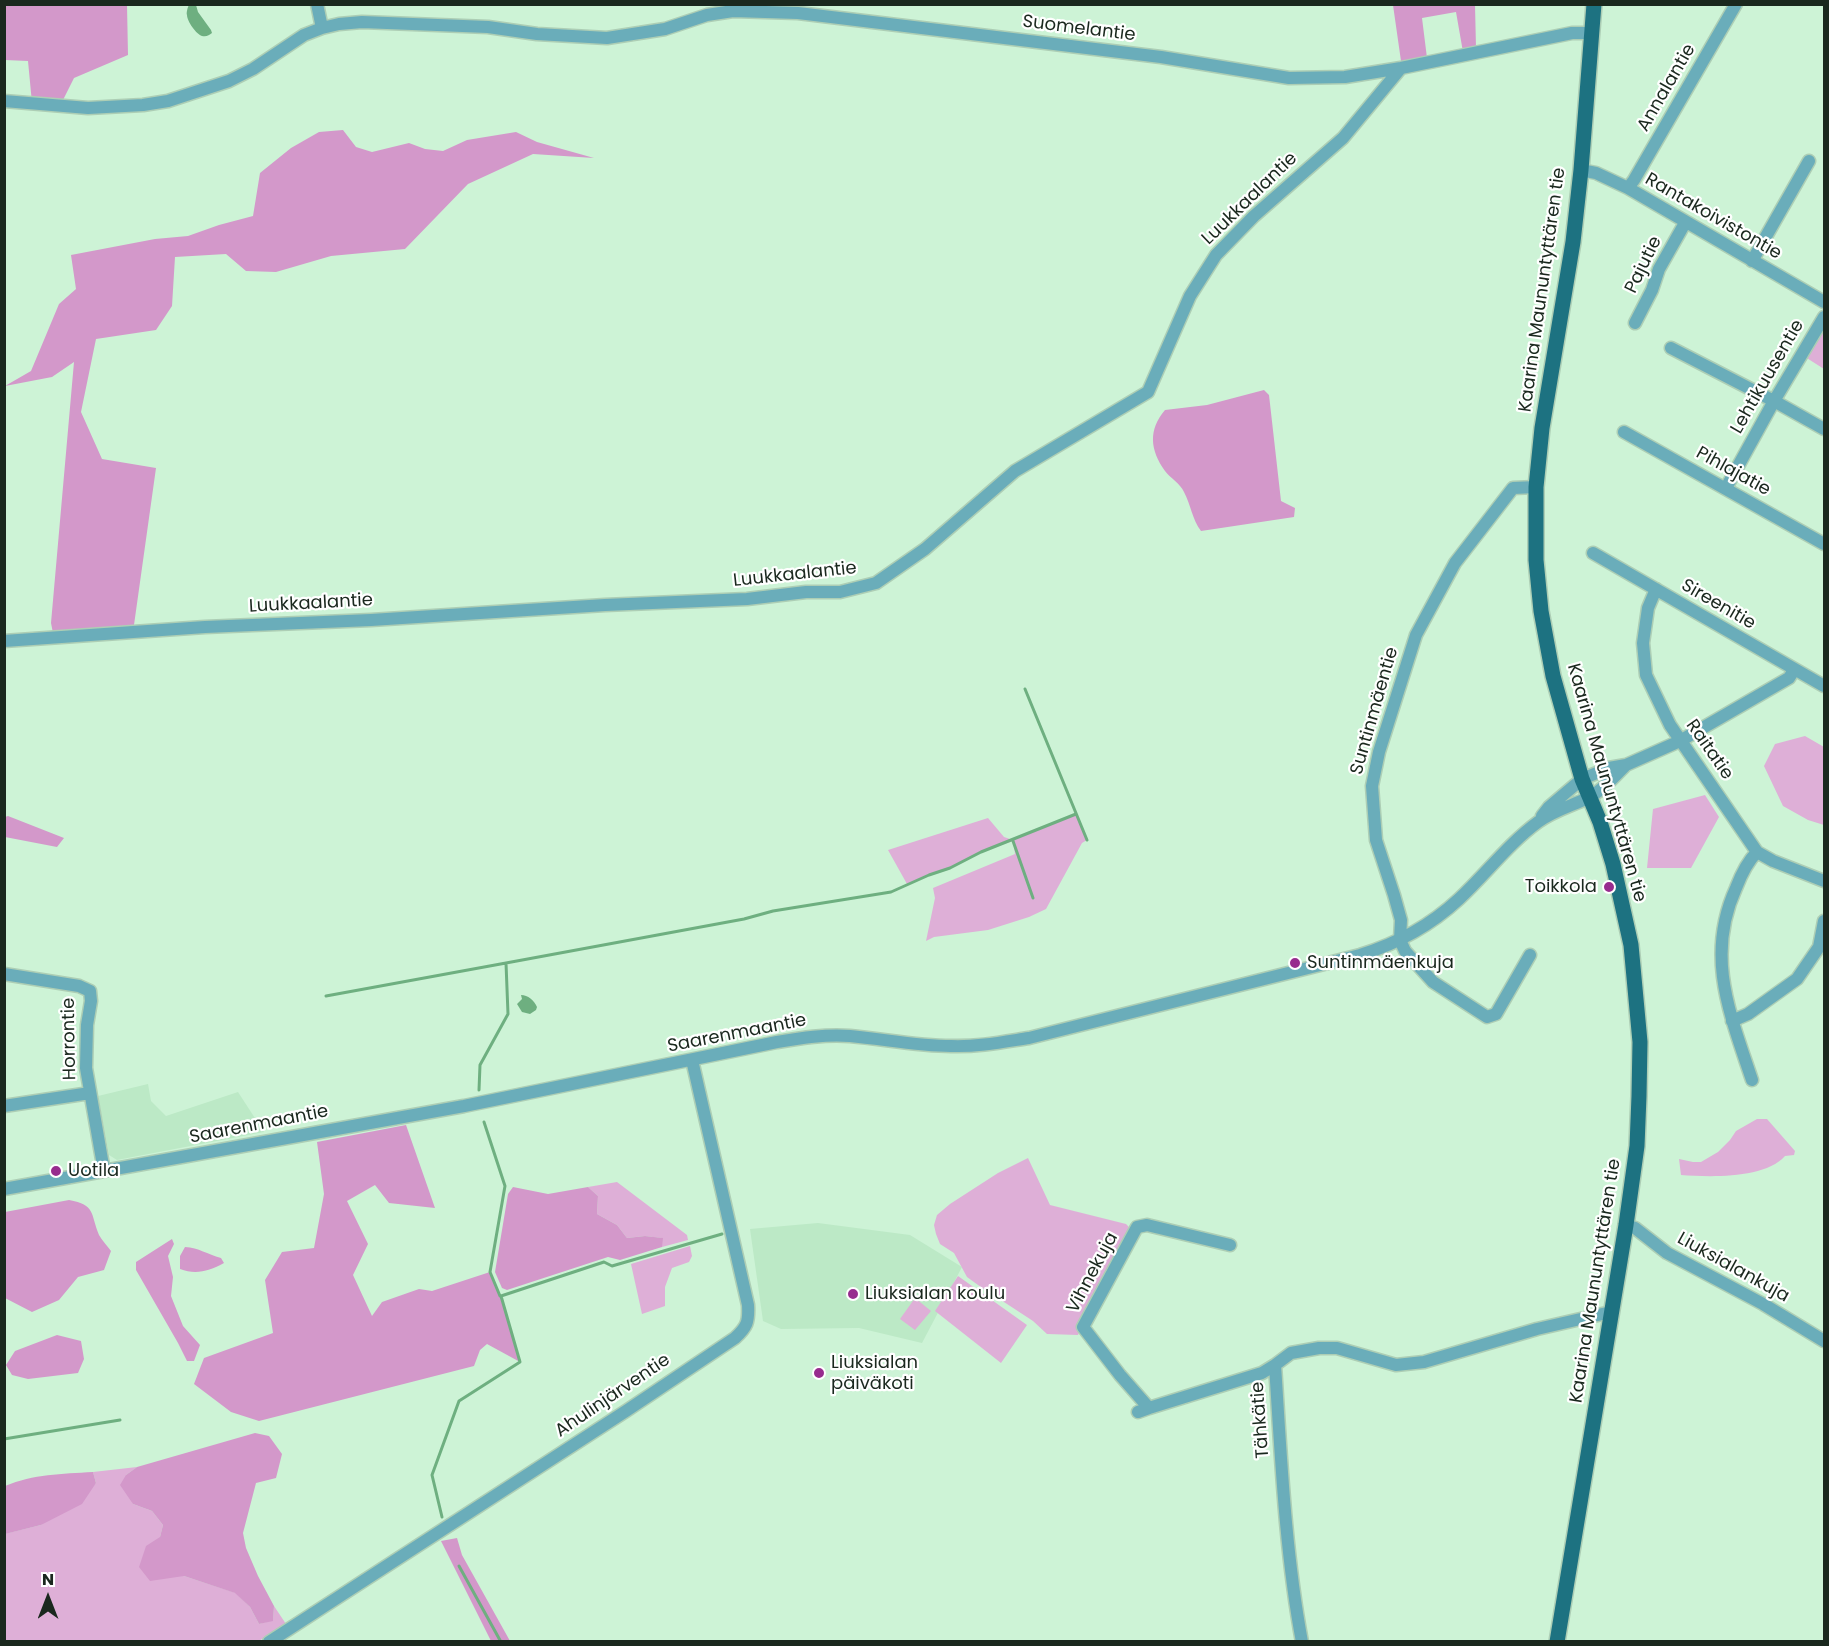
<!DOCTYPE html>
<html>
<head>
<meta charset="utf-8">
<style>
  body { margin:0 }
  #map { position:relative; width:1829px; height:1646px; overflow:hidden; background:#cdf3d6; font-family:Poppins,sans-serif }
  canvas { display:block }
  .frame { position:absolute; inset:0; border:6px solid #1a281e; pointer-events:none }
  .north { position:absolute; left:18px; top:1568px; width:60px; height:60px; -webkit-text-stroke:4px #fff; paint-order:stroke; rotate:0deg; font-size:16px; font-weight:700; line-height:24px; text-align:center; color:#1a281e }
  .north::after { content:''; display:block; margin:auto; width:21px; height:27px; background:#1a281e; clip-path:polygon(50% 0,100% 100%,50% 72%,0 100%) }
</style>
</head>
<body>
<div id="map">
<canvas width="1829" height="1646"></canvas>
<div class="frame"></div>
<div class="north">N</div>
</div>
<script>
const g = document.querySelector('canvas').getContext('2d');
g.lineJoin = 'round';
function paint(path, color) {
  g.fillStyle = color;
  g.fill(path, 'evenodd');
}
function trace(path, color, width, dash) {
  g.strokeStyle = color;
  g.lineWidth = width;
  g.lineCap = dash ? 'butt' : 'round';
  g.setLineDash(dash || []);
  g.stroke(path);
}
function drawText(font, color, halo, rows, align = 'center') {
  g.font = font + ' Poppins,sans-serif';
  g.lineWidth = 4.5;
  g.setLineDash([]);
  g.textBaseline = 'middle';
  g.strokeStyle = halo;
  g.fillStyle = color;
  for (const [text, x, y, turn = 0] of rows) {
    g.save();
    g.translate(x, y);
    g.rotate((+turn || 0) * Math.PI / 180);
    g.textAlign = isNaN(turn) ? turn : align;
    if (halo) g.strokeText(text, 0, 0);
    g.fillText(text, 0, 0);
    g.restore();
  }
}
const built = new Path2D(`
  M 148,1084 L 151,1101 L 166,1116 L 238,1092 L 264,1132 L 117,1160 L 109,1155 L 98,1096 Z
  M 818,1223 L 910,1235 L 962,1267 L 922,1343 L 859,1328 L 781,1329 L 763,1321 L 750,1229 Z`);
const green = new Path2D(`
  M 1824,317 L 1824,369 L 1802,355 Z
  M 1805,736 L 1824,747 L 1824,825 L 1808,820 L 1783,806 L 1764,766 L 1775,744 Z
  M 1705,795 L 1719,817 L 1691,868 L 1647,868 L 1653,809 Z
  M 1076,814 L 1087,840 L 1082,843 L 1046,909 L 1029,917 L 988,930 L 934,937 L 926,941 L 935,898 L 933,888 L 1015,854 L 1013,841 L 981,852 L 950,868 L 907,884 L 888,850 L 988,818 L 1004,837 L 1013,840 Z
  M 1757,1119 L 1767,1119 L 1795,1151 L 1794,1155 L 1785,1156 C 1765,1179 1710,1177 1681,1175 L 1679,1159 L 1693,1162 L 1701,1162 L 1718,1152 L 1730,1140 L 1736,1131 Z
  M 1028,1158 L 1050,1205 L 1126,1224 L 1129,1227 L 1078,1335 L 1047,1334 L 1033,1321 L 978,1285 L 967,1277 L 954,1253 L 940,1244 L 936,1234 L 934,1225 L 937,1215 L 950,1204 L 998,1173 Z
  M 617,1182 L 687,1235 L 688,1240 L 662,1247 L 662,1238 L 645,1236 L 627,1238 L 617,1225 L 597,1214 L 598,1196 L 588,1187 Z
  M 690,1246 L 692,1256 L 689,1262 L 672,1268 L 665,1287 L 665,1306 L 642,1314 L 631,1264 Z
  M 958,1276 L 1027,1325 L 1001,1363 L 935,1311 Z
  M 915,1298 L 931,1311 L 915,1330 L 900,1319 Z
  M 137,1467 L 126,1475 L 133,1504 L 152,1511 L 163,1525 L 160,1537 L 184,1576 L 236,1593 L 250,1607 L 259,1624 L 273,1620 L 274,1606 L 286,1624 L 259,1641 L 5,1641 L 4,1534 L 41,1525 L 96,1483 L 93,1472 Z`);
const forest = new Path2D(`
  M 5,5 L 127,5 L 128,55 L 74,78 L 60,106 L 32,103 L 28,61 L 5,60 Z
  M 1393,5 L 1475,5 L 1476,48 L 1463,52 L 1456,12 L 1422,18 L 1427,58 L 1401,61 Z
  M 343,130 L 356,147 L 372,152 L 409,143 L 425,149 L 443,151 L 467,140 L 516,132 L 537,142 L 594,158 L 533,154 L 468,184 L 405,249 L 331,256 L 276,272 L 246,271 L 226,254 L 175,257 L 172,306 L 156,330 L 96,339 L 81,412 L 102,459 L 156,468 L 133,632 L 54,638 L 51,623 L 74,362 L 52,377 L 5,386 L 31,371 L 59,304 L 76,289 L 71,255 L 155,239 L 188,236 L 219,225 L 253,216 L 260,173 L 291,148 L 319,132 Z
  M 1264,390 L 1269,395 L 1281,501 L 1295,508 L 1294,517 L 1201,531 C 1192,519 1191,505 1184,492 C 1180,483 1170,478 1165,471 C 1150,450 1148,430 1165,410 L 1207,405 Z
  M 8,816 L 64,838 L 57,847 L 5,837 L 5,817 Z
  M 406,1125 L 435,1208 L 389,1203 L 375,1185 L 347,1201 L 368,1244 L 353,1275 L 372,1316 L 382,1302 L 419,1289 L 432,1291 L 490,1272 L 501,1296 L 520,1362 L 487,1344 L 480,1350 L 474,1366 L 259,1421 L 231,1412 L 194,1384 L 204,1358 L 273,1333 L 265,1280 L 282,1252 L 314,1248 L 324,1194 L 317,1142 Z
  M 513,1187 L 548,1194 L 588,1187 L 598,1196 L 597,1214 L 617,1225 L 627,1238 L 645,1236 L 663,1238 L 662,1247 L 620,1260 L 608,1257 L 507,1290 L 502,1288 L 495,1272 L 508,1194 Z
  M 69,1200 C 96,1205 90,1213 99,1235 C 102,1240 107,1246 111,1251 L 104,1270 L 78,1277 L 59,1300 L 32,1312 L 5,1298 L 5,1212 Z
  M 172,1239 L 174,1244 L 168,1256 L 173,1277 L 171,1296 L 183,1326 L 200,1345 L 194,1361 L 187,1361 L 178,1343 L 136,1270 L 136,1262 Z
  M 185,1247 C 199,1248 207,1254 221,1258 L 224,1263 C 209,1271 196,1275 180,1269 L 180,1256 Z
  M 57,1335 L 81,1341 L 84,1359 L 78,1373 L 28,1379 L 12,1375 L 6,1365 L 15,1351 Z
  M 255,1433 L 269,1436 L 282,1454 L 276,1478 L 256,1483 L 243,1533 L 246,1548 L 258,1576 L 274,1606 L 273,1621 L 259,1624 L 250,1607 L 235,1593 L 184,1576 L 150,1581 L 139,1567 L 146,1546 L 160,1537 L 163,1525 L 152,1511 L 133,1504 L 120,1485 L 126,1475 L 137,1467 Z
  M 93,1472 L 96,1483 L 82,1504 L 41,1525 L 5,1534 L 5,1486 C 34,1474 61,1474 93,1472 Z
  M 457,1538 L 462,1555 L 510,1641 L 491,1641 L 441,1541 Z`);
const water = new Path2D(`
  M 189,5 L 196,5 L 198,12 L 211,30 L 212,33 C 209,35 207,37 202,36 C 196,34 187,21 187,15 C 186,13 188,6 189,5 Z
  M 521,995 C 528,995 534,1000 537,1007 L 536,1010 L 530,1014 L 522,1012 L 517,1004 L 522,999 Z`);
const stream = new Path2D(`
  M 1025,689 L 1087,840
  M 1013,841 L 1033,898
  M 326,996 L 506,963
  M 479,1090 L 480,1065 L 508,1014 L 506,963 L 744,919 L 773,911 L 891,892 L 929,875 L 950,868 L 981,852 L 1076,814
  M 484,1122 L 505,1186 L 490,1272 L 500,1296
  M 4,1439 L 120,1420
  M 442,1517 L 432,1475 L 459,1401 L 520,1362 L 501,1296 L 604,1262 L 612,1266 L 722,1234
  M 459,1566 L 501,1642`);
const minor = new Path2D(`
  M 317,4 L 322,28
  M 4,101 L 88,108 L 143,105 L 168,101 L 229,81 L 253,69 L 304,35 L 322,28 L 339,24 L 362,22 L 488,27 L 537,34 L 607,38 L 665,29 L 707,15 L 733,11 L 798,13 L 1161,57 L 1289,78 L 1345,77 L 1401,68 L 1572,33 L 1592,33
  M 1581,170 L 1596,173 L 1628,188 L 1824,302
  M 1628,188 L 1634,180 L 1736,4
  M 1752,261 L 1809,161
  M 1635,323 L 1652,290 L 1659,269 L 1685,223
  M 1671,348 L 1774,401 L 1824,429
  M 1624,432 L 1824,544
  M 1726,488 L 1774,401 L 1824,317
  M 1593,553 L 1824,686
  M 1656,589 L 1648,608 L 1643,643 L 1646,675 L 1670,725 L 1757,852 L 1773,861 L 1824,881
  M 4,641 L 205,627 L 371,620 L 605,605 L 747,599 L 806,592 L 840,592 L 876,583 L 925,549 L 1015,471 L 1148,392 L 1190,296 L 1216,255 L 1254,216 L 1343,138 L 1401,68
  M 1542,816 L 1549,807 L 1582,779 L 1609,768 L 1626,765 L 1680,741 L 1789,678 L 1794,670
  M 1530,955 L 1496,1014 L 1487,1017 L 1433,982 L 1405,951 L 1400,940 L 1401,920 L 1394,895 L 1376,840 L 1372,786 L 1379,752 L 1416,635 L 1455,563 L 1513,488 L 1536,487
  M 4,974 L 79,986 L 90,991 L 91,1001 L 87,1025 L 86,1068 L 104,1171
  M 1732,1021 L 1748,1014 L 1797,979 L 1819,947 L 1824,921
  M 1752,1080 C 1730,1014 1705,956 1736,888 C 1741,875 1747,862 1757,852
  M 4,1106 L 90,1093
  M 4,1189 L 464,1106 L 777,1042 C 801,1038 826,1034 850,1036 C 884,1039 917,1046 951,1046 C 978,1047 1003,1042 1029,1038 L 1360,955 C 1396,944 1431,925 1459,899 C 1486,874 1508,844 1538,822 C 1553,811 1571,806 1588,798 C 1602,791 1615,776 1626,765
  M 1626,1225 L 1635,1228 L 1667,1253 L 1763,1304 L 1824,1341
  M 1230,1245 L 1147,1225 L 1137,1227 L 1083,1327 L 1120,1375 L 1149,1408 L 1262,1373 L 1275,1365
  M 1138,1412 L 1149,1408
  M 269,1642 L 626,1411 L 735,1338 C 747,1327 749,1322 748,1305 L 692,1060
  M 1302,1642 C 1285,1551 1281,1457 1275,1365 L 1291,1353 L 1319,1348 L 1337,1348 L 1396,1365 L 1424,1362 L 1537,1329 L 1611,1312`);
const major = new Path2D(`
  M 1557,1642 L 1626,1225 L 1637,1146 L 1639,1096 L 1640,1042 L 1631,945 L 1613,864 L 1600,822 L 1582,779 L 1553,676 L 1541,611 L 1536,560 L 1536,487 L 1542,428 L 1573,242 L 1581,170 L 1594,4`);
const markers = [
  [1609,887,6,"#972c8e"],
  [1295,963,6,"#972c8e"],
  [56,1171,6,"#972c8e"],
  [853,1294,6,"#972c8e"],
  [819,1373,6,"#972c8e"]
];
const streetNames = [
  ["Suomelantie",1079,29,7],
  ["Annalantie",1667,88,-60],
  ["Luukkaalantie",1250,199,-44],
  ["Rantakoivistontie",1713,217,30],
  ["Pajutie",1644,265,-64],
  ["Kaarina Maununtyttären tie",1543,290,-82],
  ["Lehtikuusentie",1768,377,-60],
  ["Pihlajatie",1733,472,29],
  ["Luukkaalantie",795,575,-6],
  ["Luukkaalantie",311,604,-3],
  ["Sireenitie",1718,605,30],
  ["Suntinmäentie",1375,711,-74],
  ["Raitatie",1709,750,55],
  ["Kaarina Maununtyttären tie",1606,783,74],
  ["Saarenmaantie",737,1034,-11],
  ["Horrontie",70,1039,-91],
  ["Saarenmaantie",259,1125,-11],
  ["Liuksialankuja",1733,1268,29],
  ["Vihnekuja",1093,1273,-62],
  ["Kaarina Maununtyttären tie",1596,1281,-81],
  ["Ahulinjärventie",613,1396,-34],
  ["Tähkätie",1261,1420,-94]
];
const poiNames = [
  ["Toikkola",1597,887,"right"],
  ["Suntinmäenkuja",1307,963],
  ["Uotila",68,1171],
  ["Liuksialan koulu",865,1294],
  ["Liuksialan",831,1363],
  ["päiväkoti",831,1384]
];
paint(built, '#bce9c6');
paint(green, '#deafd7');
paint(forest, '#d398ca');
paint(water, '#6eaf80');
trace(stream, '#6eaf80', 3);
trace(minor, '#adceb5', 15);
trace(major, '#adceb5', 18);
trace(minor, '#6aadba', 12);
trace(major, '#1d7281', 15);
for (const [x, y, r, color] of markers) {
  const dot = new Path2D();
  dot.arc(x, y, r, 0, 2 * Math.PI);
  g.fillStyle = color;
  g.fill(dot);
  trace(dot, '#fff', 2);
}
drawText('18px', '#1a281e', '#fff', streetNames);
drawText('18px', '#1a281e', '#fff', poiNames, 'left');
</script>
</body>
</html>
